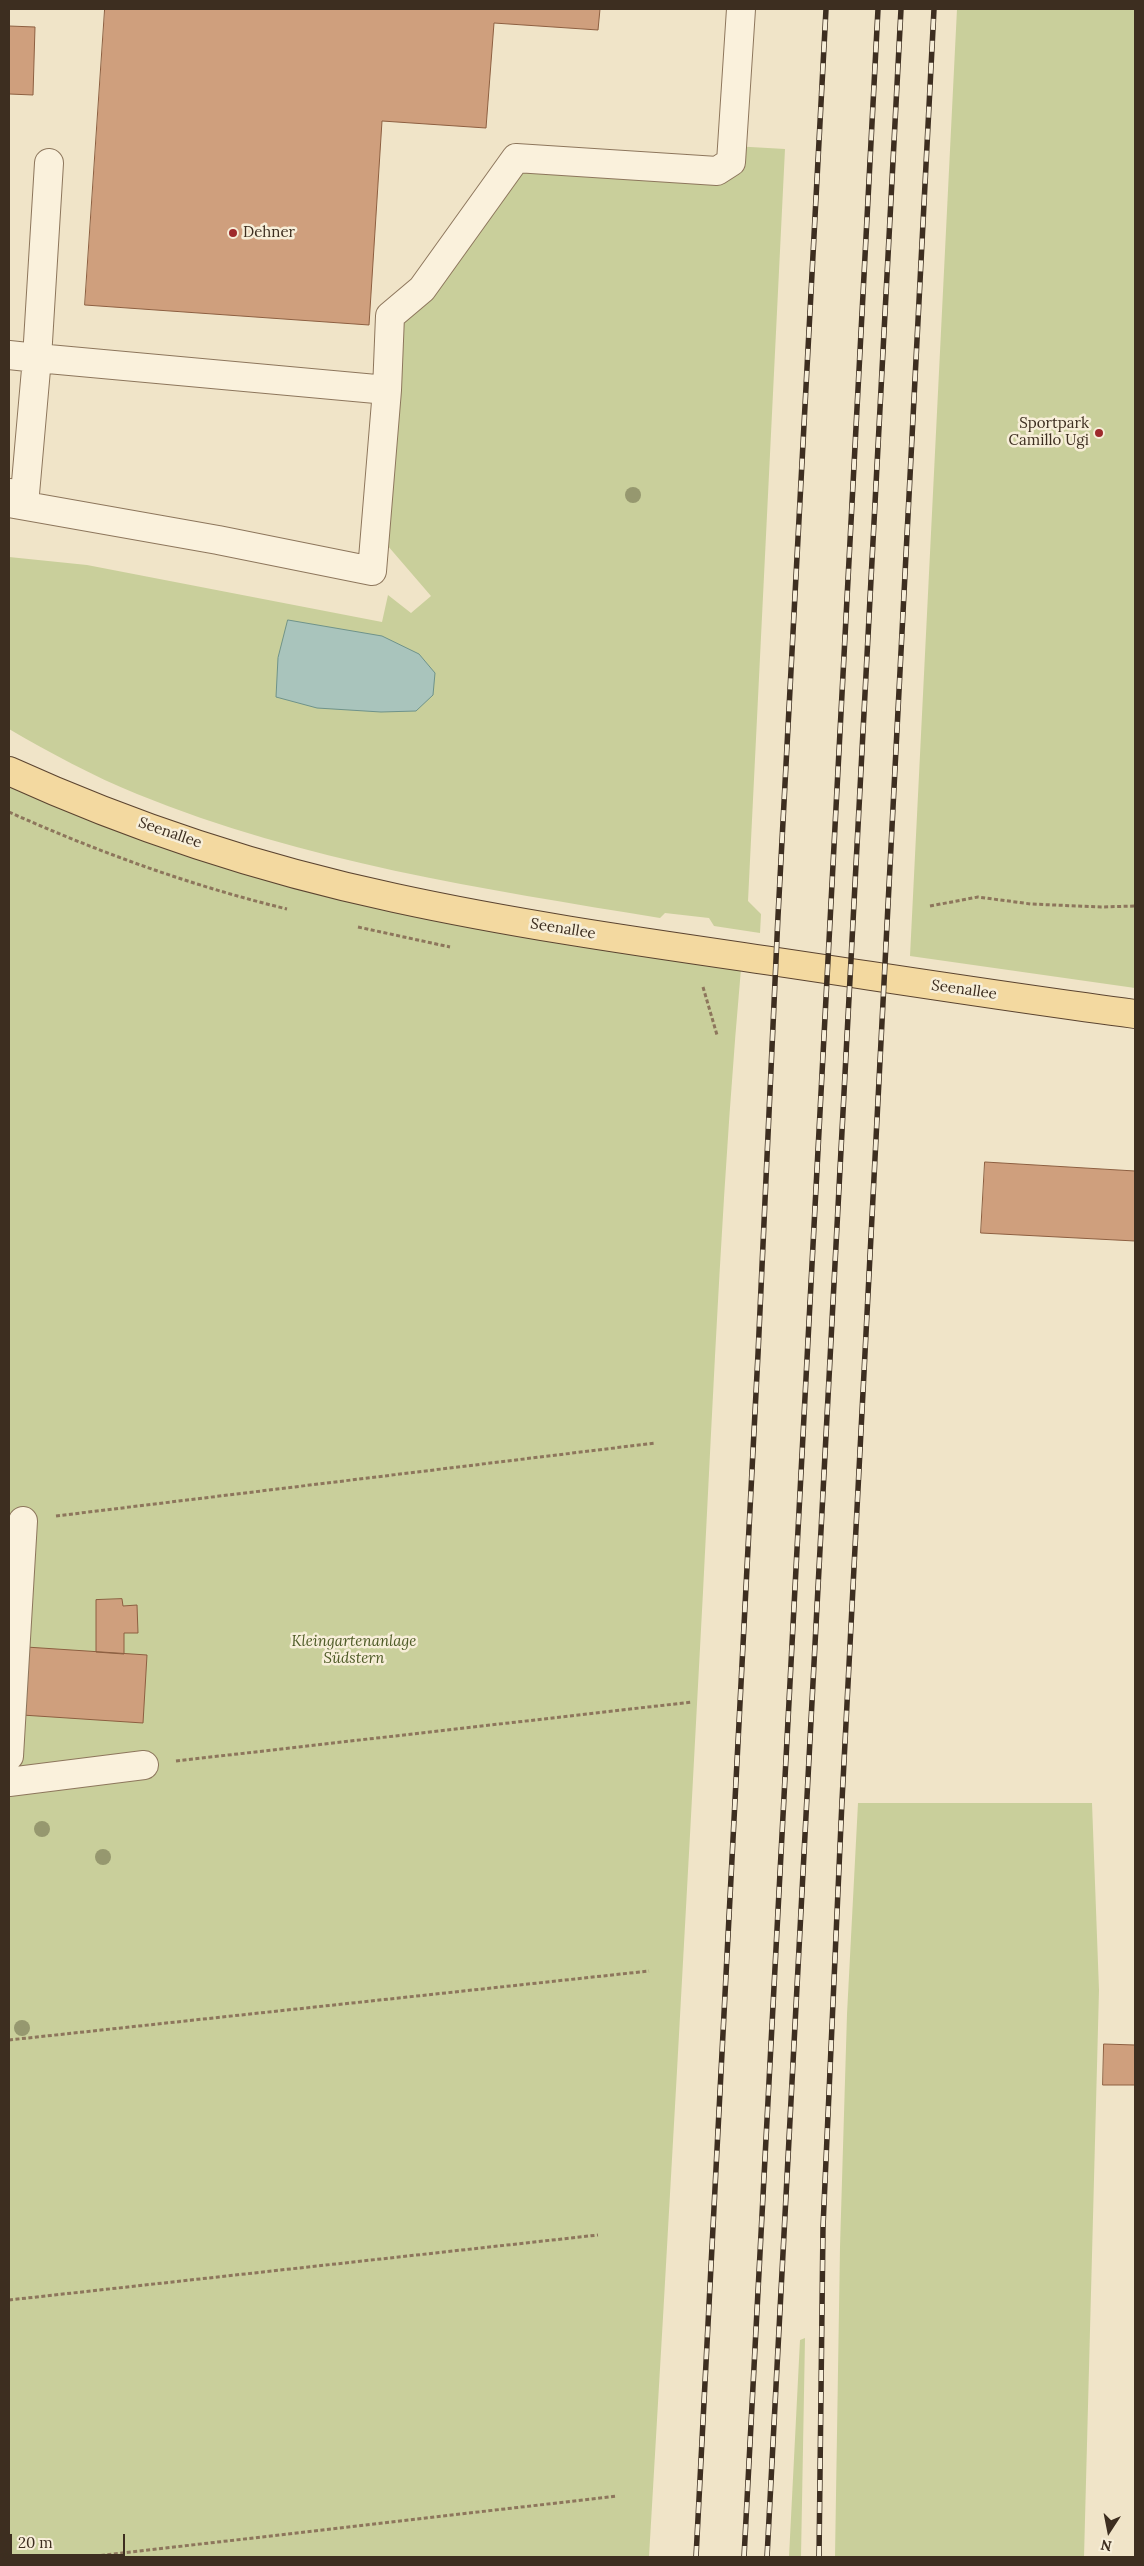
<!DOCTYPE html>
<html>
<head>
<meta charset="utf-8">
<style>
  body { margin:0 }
  #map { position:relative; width:1144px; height:2566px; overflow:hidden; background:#f0e4c8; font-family:Lora,serif }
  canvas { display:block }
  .frame { position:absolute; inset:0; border:10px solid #3d2e20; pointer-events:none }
  .north { position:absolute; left:1084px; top:2506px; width:50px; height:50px; -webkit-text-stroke:4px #f7eed8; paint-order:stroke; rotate:191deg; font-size:14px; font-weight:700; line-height:20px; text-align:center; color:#3d2e20 }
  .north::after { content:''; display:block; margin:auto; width:18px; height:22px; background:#3d2e20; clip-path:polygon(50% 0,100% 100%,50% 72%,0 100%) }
  .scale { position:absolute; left:10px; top:2534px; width:115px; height:22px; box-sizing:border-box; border:2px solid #3d2e20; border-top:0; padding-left:6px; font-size:15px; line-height:18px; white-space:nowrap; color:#3d2e20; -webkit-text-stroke:4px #f7eed8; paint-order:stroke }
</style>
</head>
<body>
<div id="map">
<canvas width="1144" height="2566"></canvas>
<div class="frame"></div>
<div class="north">N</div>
<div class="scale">20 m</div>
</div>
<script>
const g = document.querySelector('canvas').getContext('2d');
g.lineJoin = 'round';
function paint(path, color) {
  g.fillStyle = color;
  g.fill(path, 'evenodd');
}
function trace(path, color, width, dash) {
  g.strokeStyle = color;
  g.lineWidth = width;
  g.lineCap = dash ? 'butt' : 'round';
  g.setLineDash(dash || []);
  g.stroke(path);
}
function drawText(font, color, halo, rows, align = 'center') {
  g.font = font + ' Lora,serif';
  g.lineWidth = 5;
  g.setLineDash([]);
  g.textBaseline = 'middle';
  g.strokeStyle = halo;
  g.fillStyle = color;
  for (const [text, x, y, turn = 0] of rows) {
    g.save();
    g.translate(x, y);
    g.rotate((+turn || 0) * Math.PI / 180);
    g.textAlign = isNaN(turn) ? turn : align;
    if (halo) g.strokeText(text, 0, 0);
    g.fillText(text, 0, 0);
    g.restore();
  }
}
const green = new Path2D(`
  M 957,9 L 1135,9 L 1135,988 L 910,956 Z
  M 733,146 L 785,149 L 748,901 L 761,914 L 760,933 L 714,926 L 709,918 L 665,913 L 660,918 C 483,889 304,862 137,794 C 93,776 50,753 9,729 L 9,557 L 87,565 L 382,622 L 388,595 L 411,613 L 431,596 L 375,531 L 390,316 L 516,158 L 717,171 Z
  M 9,771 L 279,869 L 742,957 C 723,1168 714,1380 703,1592 C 686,1914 668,2236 649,2557 L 9,2557 Z
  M 858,1803 L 1092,1803 L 1099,1990 L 1084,2557 L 835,2557 L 840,2247 L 847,2014 Z
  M 805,2338 L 801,2557 L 789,2557 L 800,2340 Z`);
const water = new Path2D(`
  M 288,620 L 382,636 L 419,654 L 435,673 L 433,695 L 416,711 L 381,712 L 317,708 L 276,697 L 278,658 Z`);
const building = new Path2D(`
  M 105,9 L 600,9 L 598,30 L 494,23 L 486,128 L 382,121 L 369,325 L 85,305 Z
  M 9,26 L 35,27 L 33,95 L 9,94 Z
  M 985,1162 L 1135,1171 L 1135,1241 L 981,1233 Z
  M 122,1599 L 123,1606 L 137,1605 L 138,1633 L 124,1633 L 124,1654 L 96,1652 L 96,1600 Z
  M 26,1647 L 147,1655 L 143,1723 L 22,1715 Z
  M 1104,2044 L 1135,2045 L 1135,2085 L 1103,2085 Z`);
const path = new Path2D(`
  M 9,812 C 98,852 192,886 287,909
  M 930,906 L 978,897 L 1031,904 L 1101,907 L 1135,906
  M 358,927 L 450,947
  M 703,987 L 717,1035
  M 56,1516 L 655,1443
  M 176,1761 L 692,1702
  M 9,2040 L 649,1971
  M 9,2300 L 598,2235
  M 88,2557 L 617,2496`);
const minor = new Path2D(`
  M 49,163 L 37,358 L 387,390
  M 9,355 L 37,358 L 24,505 L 10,493
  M 9,503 L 218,540 L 372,571 L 387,390 L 390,316 L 422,289 L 516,158 L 717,171 L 731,162 L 741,9
  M 9,1756 L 23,1521
  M 9,1782 L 144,1765`);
const major = new Path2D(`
  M 9,771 C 130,826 264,870 395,898 C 510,923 627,940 744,957 C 874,976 1005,997 1135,1014`);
const rail = new Path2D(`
  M 696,2557 L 758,1354 L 778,916 L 826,9
  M 744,2557 L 878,9
  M 767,2557 L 901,9
  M 819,2557 L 823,2227 L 842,1801 L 934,9`);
const trees = [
  [633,495],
  [42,1829],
  [103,1857],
  [22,2028]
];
const markers = [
  [233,233,5,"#9e2a2b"],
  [1099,433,5,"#9e2a2b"]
];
const poiNames = [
  ["Dehner",243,233],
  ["Sportpark",1089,424,"right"],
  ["Camillo Ugi",1089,441,"right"]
];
const streetNames = [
  ["Seenallee",170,833,19],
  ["Seenallee",563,929,9],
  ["Seenallee",964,990,8]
];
const parkNames = [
  ["Kleingartenanlage",354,1642],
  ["Südstern",354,1659]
];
paint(green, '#c9cf9b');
paint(water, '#a9c4bc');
trace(water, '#6f938a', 1);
paint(building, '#cf9f7d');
trace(building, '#8d5f41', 1);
trace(minor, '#8d765c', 30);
trace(major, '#5b4430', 30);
trace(path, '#8d765c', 3, [4, 2.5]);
trace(minor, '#faf1dc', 28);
trace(major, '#f3d9a0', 28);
trace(rail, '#3d2e20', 5.5);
trace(rail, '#f7eed8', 4, [11]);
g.fillStyle = '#96986f';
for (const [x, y] of trees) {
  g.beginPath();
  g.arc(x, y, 8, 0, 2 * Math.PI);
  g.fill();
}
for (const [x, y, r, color] of markers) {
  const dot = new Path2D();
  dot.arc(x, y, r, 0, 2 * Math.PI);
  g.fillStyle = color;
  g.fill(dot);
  trace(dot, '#f7eed8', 2);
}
drawText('15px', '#3d2e20', '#f7eed8', poiNames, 'left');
drawText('15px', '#3d2e20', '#f7eed8', streetNames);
drawText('italic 15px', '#4d5a26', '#f7eed8', parkNames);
</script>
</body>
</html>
